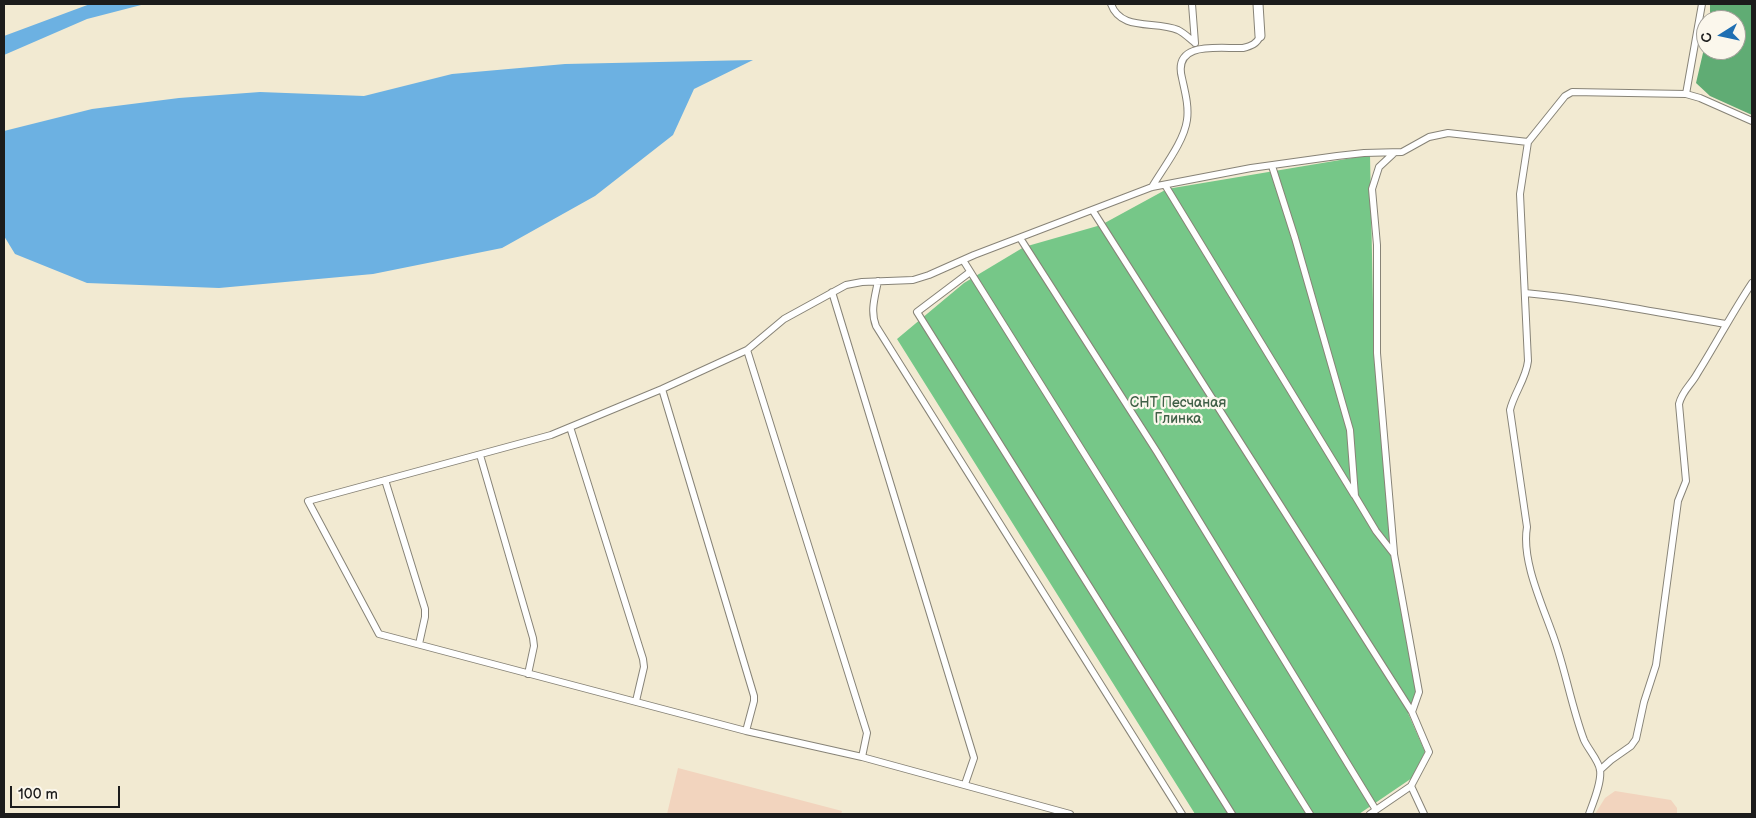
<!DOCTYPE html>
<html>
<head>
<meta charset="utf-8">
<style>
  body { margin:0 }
  #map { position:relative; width:1756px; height:818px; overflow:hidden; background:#f2ead2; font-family:"Balsamiq Sans",sans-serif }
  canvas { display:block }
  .frame { position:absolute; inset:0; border:5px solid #1c1c1c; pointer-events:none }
  .north { position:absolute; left:1696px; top:10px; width:50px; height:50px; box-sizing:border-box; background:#fbf7ec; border:1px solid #a29f99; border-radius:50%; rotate:260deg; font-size:14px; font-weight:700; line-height:20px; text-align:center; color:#1c1c1c }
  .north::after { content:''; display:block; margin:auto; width:18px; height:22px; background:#1f6fb2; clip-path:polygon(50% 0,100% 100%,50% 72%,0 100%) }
  .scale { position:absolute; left:10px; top:786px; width:110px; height:22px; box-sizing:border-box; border:2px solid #1c1c1c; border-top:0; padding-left:6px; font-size:15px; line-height:18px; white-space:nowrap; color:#1c1c1c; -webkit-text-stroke:4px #fbf7ec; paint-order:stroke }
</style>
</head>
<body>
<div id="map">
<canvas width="1756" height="818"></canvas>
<div class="frame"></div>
<div class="north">С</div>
<div class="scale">100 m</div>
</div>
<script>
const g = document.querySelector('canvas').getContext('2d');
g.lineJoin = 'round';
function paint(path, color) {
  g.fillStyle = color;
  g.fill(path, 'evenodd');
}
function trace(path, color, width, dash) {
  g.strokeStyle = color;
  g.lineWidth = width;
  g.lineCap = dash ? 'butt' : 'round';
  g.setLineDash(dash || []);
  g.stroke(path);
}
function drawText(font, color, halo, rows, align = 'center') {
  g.font = font + ' "Balsamiq Sans",sans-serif';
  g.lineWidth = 4.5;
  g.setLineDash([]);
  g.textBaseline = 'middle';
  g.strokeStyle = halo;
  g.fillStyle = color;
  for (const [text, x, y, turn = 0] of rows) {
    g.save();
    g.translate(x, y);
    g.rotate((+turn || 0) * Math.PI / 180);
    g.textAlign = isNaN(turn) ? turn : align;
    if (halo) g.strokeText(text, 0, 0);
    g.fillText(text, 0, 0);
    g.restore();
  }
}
const built = new Path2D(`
  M 678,768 L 842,811 L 841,814 L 667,814 Z
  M 1615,791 L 1671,800 L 1677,808 L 1677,814 L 1595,814 L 1605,798 Z`);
const green = new Path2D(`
  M 1370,155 L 1374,354 L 1392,557 L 1417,693 L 1408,713 L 1425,752 L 1412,778 L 1359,814 L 1195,814 L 897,339 L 964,283 L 1024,247 L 1101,225 L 1167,189 Z`);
const forest = new Path2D(`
  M 1710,4 L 1752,4 L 1752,115 L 1710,96 L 1696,83 L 1706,40 L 1706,50 L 1736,50 L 1736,20 L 1710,20 Z`);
const water = new Path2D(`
  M 90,4 L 145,4 L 87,19 L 4,55 L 4,36 Z
  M 753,60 L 694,89 L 673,135 L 595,196 L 502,248 L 373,274 L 219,288 L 87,283 L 15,254 L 4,236 L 4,131 L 92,109 L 179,98 L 260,92 L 364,96 L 452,74 L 565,64 Z`);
const street = new Path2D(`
  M 1111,4 C 1121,32 1156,20 1178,30 C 1184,33 1189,38 1194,42
  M 1192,4 L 1195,43
  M 1686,94 L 1702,4
  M 1272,166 L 1295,238 L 1350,430 L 1355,496 L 1376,531 L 1394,554 L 1419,692 L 1412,712 L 1429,752 L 1411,786 L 1370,814
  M 1165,185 L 1354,495
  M 1152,187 C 1163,168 1184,142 1187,120 C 1189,106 1185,92 1182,78 C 1172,40 1220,49 1243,48 C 1251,46 1257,44 1260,36
  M 1093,211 L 1412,712
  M 1020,238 L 1157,452 L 1376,810
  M 963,260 L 1310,814
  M 970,272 L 917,312 L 1232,814
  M 878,281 C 875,297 870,311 876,326 L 1182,814
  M 832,292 L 974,758 L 965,784
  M 1525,293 C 1592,299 1659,313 1726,324
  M 747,350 L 867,733 L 862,757
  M 662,389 L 754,696 L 754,701 L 746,731
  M 570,427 L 643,659 L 644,667 L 636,701
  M 480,455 L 533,638 L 534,646 L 528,674
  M 385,480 L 425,609 L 425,617 L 419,644
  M 1394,553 L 1377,353 L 1377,245 L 1372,189 L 1379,167 L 1394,153
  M 1600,770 L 1611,760 L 1631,746 L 1636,739 L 1644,702 L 1656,665 L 1678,501 L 1686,481 L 1679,404 C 1682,391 1691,385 1697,374 C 1716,344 1732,313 1752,283
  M 1411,786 L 1424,814
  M 1070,814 L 862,757 L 746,731 L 379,634 L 308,501 L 551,435 L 662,389 L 747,350 L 784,319 L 846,285 L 862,282 L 913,280 L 929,275 L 974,255 L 1152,187 L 1251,168 L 1337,156 L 1364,153 L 1402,152 L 1429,137 L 1448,133 L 1528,142
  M 1589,814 C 1593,803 1602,782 1600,770 C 1599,761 1588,749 1584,740 C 1572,708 1566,673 1555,641 C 1544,608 1521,562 1527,527 L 1510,410 C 1514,393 1526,379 1528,361 L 1520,194 L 1528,142 L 1565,96 L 1572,92 L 1686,94 L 1700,98 L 1752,121`);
const secondary = new Path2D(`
  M 1258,4 L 1260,36`);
const parkNames = [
  ["СНТ Песчаная",1178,403],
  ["Глинка",1178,419]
];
paint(built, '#f2d4be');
paint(green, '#76c788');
paint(forest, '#60ac74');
paint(water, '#6cb1e2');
trace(street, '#878377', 8);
trace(secondary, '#878377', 11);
trace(street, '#fff', 6);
trace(secondary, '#fff', 9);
drawText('14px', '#406047', '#fbf7ec', parkNames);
</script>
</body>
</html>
